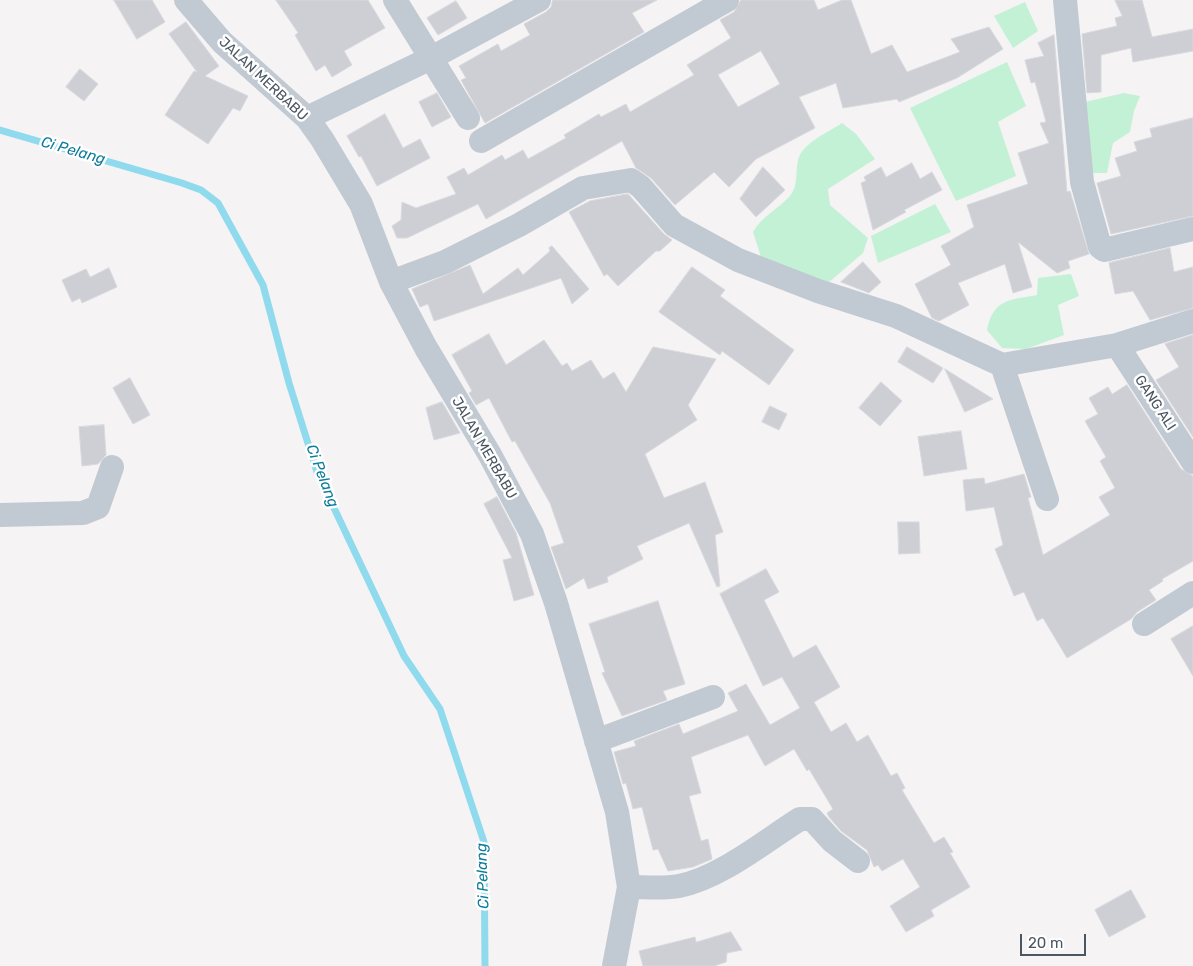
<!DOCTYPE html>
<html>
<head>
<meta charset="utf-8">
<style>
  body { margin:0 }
  #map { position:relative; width:1193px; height:966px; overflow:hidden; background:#f5f3f3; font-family:Rubik,sans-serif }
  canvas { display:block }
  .scale { position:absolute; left:1020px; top:934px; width:66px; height:22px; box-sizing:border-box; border:2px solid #4a5661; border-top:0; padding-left:6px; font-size:15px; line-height:18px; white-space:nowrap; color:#4a5661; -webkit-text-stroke:4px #fff; paint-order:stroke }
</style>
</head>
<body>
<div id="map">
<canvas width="1193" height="966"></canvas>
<div class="scale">20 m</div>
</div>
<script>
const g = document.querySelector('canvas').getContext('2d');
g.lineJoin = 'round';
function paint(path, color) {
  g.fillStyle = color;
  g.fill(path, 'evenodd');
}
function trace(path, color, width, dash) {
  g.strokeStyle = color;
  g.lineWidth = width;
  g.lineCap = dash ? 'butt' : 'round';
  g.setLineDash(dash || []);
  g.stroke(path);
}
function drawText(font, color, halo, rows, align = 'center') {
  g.font = font + ' Rubik,sans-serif';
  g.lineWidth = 5;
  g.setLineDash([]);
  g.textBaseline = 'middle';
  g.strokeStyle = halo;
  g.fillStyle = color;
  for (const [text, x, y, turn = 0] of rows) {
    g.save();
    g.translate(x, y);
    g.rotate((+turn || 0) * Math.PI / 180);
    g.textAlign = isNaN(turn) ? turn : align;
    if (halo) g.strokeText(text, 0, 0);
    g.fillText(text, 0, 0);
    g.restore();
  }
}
const green = new Path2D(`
  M 1025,2 L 1038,31 L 1013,48 L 994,16 Z
  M 1007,62 L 1026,106 L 998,122 L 1016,176 L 956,201 L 910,108 Z
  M 1124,93 L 1140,96 L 1134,111 L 1130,132 L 1113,143 L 1107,173 L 1091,173 L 1085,102 Z
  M 842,123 L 856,134 L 875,159 L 828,189 L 830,205 L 868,238 L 863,253 L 828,283 L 761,257 L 753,232 C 762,216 777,210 789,197 C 799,186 795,173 798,160 C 802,143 829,132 842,123 Z
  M 935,204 L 951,232 L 878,263 L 871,236 Z
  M 1071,274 L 1079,296 L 1058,305 L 1064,335 L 1026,349 L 1002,348 L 987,330 C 993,299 1010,300 1037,295 L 1038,278 Z`);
const stream = new Path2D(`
  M 0,130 L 182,183 L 201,190 L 218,203 L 263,285 L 289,383 L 317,472 L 404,656 L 440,709 L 484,842 L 485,966`);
const building = new Path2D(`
  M 114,0 L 152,0 L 165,22 L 137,39 Z
  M 276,0 L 368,0 L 385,28 L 344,51 L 352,65 L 332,77 L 325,65 L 316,71 L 295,35 L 298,33 Z
  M 553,0 L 657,0 L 632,13 L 644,32 L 485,123 L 461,80 L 466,78 L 459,66 L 498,44 L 501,51 L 530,35 L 524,24 L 546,12 L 551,7 Z
  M 741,0 L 814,0 L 818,10 L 842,0 L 851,0 L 871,54 L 892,45 L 907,72 L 960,52 L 951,39 L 989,27 L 1003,49 L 957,78 L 899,102 L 897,99 L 843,108 L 836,83 L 799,97 L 815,128 L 756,159 L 729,187 L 714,172 L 675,205 L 651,178 L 636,168 L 622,141 L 486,219 L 478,204 L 407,238 L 397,238 L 392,226 L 401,220 L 402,202 L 416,208 L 456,194 L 447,177 L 464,168 L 468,175 L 502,155 L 505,160 L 523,150 L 528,159 L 566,138 L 564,135 L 599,114 L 601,117 L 626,104 L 630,112 L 694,75 L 687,65 L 731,38 L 720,20 L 734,12 ZM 761,51 L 780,84 L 738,107 L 718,75 Z
  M 1115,0 L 1142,0 L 1152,37 L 1193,29 L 1193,51 L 1133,62 L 1131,48 L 1101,55 L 1101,92 L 1087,93 L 1082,34 L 1117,26 L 1115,18 L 1122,16 Z
  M 456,1 L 467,18 L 438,35 L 427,18 Z
  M 186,22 L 219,66 L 205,76 L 248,96 L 240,111 L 233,108 L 208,144 L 165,115 L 194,71 L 197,72 L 169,34 Z
  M 1054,35 L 1067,192 L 1070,191 L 1089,254 L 1068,261 L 1070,268 L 1057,273 L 1018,242 L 1032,287 L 1013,293 L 1005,264 L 958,283 L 969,305 L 939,321 L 932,318 L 915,284 L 951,265 L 941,246 L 974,227 L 967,205 L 1028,184 L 1018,153 L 1049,143 L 1040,123 L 1046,122 L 1035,82 L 1031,83 L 1025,60 L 1044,56 L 1038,43 Z
  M 80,69 L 98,84 L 84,101 L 66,87 Z
  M 437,93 L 451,117 L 432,127 L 419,102 Z
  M 385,114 L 403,148 L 420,139 L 430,158 L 377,186 L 361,156 L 359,157 L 347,136 Z
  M 1193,118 L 1193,216 L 1111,234 L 1097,183 L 1121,176 L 1115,158 L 1137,151 L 1134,142 L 1152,137 L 1150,129 Z
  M 912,163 L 920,179 L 932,172 L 942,190 L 904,210 L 906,212 L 873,230 L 861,183 L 866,181 L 864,177 L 881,167 L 886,177 Z
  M 763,167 L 785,190 L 756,217 L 740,199 Z
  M 628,194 L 664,234 L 672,240 L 660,251 L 656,251 L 618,286 L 607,274 L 604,276 L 569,212 L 590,201 Z
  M 552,246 L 589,289 L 572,304 L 561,278 L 434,321 L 428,304 L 420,307 L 412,289 L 470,265 L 483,294 L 518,268 L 523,275 L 550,251 L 549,248 Z
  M 1170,248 L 1174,272 L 1193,267 L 1193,308 L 1150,320 L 1133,291 L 1115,294 L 1109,263 Z
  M 863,262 L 881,282 L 869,293 L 841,282 Z
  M 692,267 L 725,290 L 720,296 L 794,350 L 769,385 L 722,351 L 720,355 L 659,312 Z
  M 109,268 L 117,287 L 82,303 L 80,298 L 72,302 L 62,280 L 86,269 L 90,277 Z
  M 489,334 L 506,365 L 544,340 L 562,366 L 567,363 L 572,371 L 591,360 L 603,379 L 614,372 L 626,392 L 653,347 L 716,359 L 688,405 L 697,420 L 645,454 L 664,498 L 705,482 L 723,532 L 715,535 L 720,586 L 717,587 L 689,523 L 637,546 L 643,559 L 607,577 L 608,582 L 588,589 L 584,578 L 566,589 L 551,547 L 564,543 L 550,503 L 515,441 L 512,442 L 489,398 L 476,405 L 469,393 L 472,391 L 452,355 Z
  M 1193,335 L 1193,437 L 1156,380 L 1179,367 L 1165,344 Z
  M 907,347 L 943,368 L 933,383 L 898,362 Z
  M 945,369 L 993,399 L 965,412 Z
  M 130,378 L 150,415 L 133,424 L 113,388 Z
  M 881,382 L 902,401 L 880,426 L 859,408 Z
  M 1127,385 L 1181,469 L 1193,476 L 1193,561 L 1162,579 L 1163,581 L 1149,590 L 1156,600 L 1137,612 L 1131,619 L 1067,658 L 1043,618 L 1037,621 L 1024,592 L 1014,596 L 995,549 L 1003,545 L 994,507 L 966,511 L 963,480 L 984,478 L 985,484 L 1024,474 L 1031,497 L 1028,498 L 1043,555 L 1110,515 L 1099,497 L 1115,488 L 1100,461 L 1106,457 L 1085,421 L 1098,414 L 1089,398 L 1108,387 L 1112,394 Z
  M 442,402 L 460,433 L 434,440 L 426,408 Z
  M 770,406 L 787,414 L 779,430 L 762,422 Z
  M 104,425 L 106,455 L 98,464 L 82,466 L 79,427 Z
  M 961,431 L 967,469 L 924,476 L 918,437 Z
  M 497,497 L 516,533 L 534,595 L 514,601 L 503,560 L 512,558 L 484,504 Z
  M 898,522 L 919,522 L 920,553 L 899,554 Z
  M 766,569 L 779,592 L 764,600 L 793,658 L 816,645 L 840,687 L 814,702 L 831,732 L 846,723 L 857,742 L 868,735 L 891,776 L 897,773 L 905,788 L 902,790 L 934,843 L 944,837 L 953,852 L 950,853 L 970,887 L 931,910 L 934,916 L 906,932 L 890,906 L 920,887 L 903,859 L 882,871 L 878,865 L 874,867 L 867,850 L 841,831 L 829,817 L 827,813 L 833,809 L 809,769 L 807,771 L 794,749 L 765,766 L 748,735 L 691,757 L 701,793 L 689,796 L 701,841 L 708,839 L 712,859 L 693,867 L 668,871 L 658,849 L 653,850 L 642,807 L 633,809 L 626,783 L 623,784 L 614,752 L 636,746 L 634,741 L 679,724 L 683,734 L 738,711 L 728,693 L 746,684 L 770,725 L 800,708 L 782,677 L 763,686 L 720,594 Z
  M 658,601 L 685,684 L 663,691 L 667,700 L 622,716 L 602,673 L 605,672 L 589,624 Z
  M 1193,626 L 1193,676 L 1171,639 Z
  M 1131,890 L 1146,917 L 1109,937 L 1095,910 Z
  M 731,932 L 742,950 L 727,953 L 726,962 L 714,966 L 643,966 L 639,951 L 695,937 L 696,942 Z`);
const street = new Path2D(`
  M 186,0 L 222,42 L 307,118 L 322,139 L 361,204 L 391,282 L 426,348 L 490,455 L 532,534 L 556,603 L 617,812 L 629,887 L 614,966
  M 395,0 L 468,118
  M 1065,0 L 1082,182 L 1100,247 L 1104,250 L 1193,229
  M 307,118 L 431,58 L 539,0
  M 481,141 L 727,0
  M 391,282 L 445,262 L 519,225 L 583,188 L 631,180 L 641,187 L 674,225 L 738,260 L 818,291 L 896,316 L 1002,365 L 1117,345 L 1193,321
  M 1117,345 L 1193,462
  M 1002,365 L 1047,499
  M 0,515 L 83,513 L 98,507 L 112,467
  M 1144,624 L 1193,593
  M 596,741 L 713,697
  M 629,887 C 645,887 664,889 679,886 C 720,878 765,841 800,819 L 812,819 L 832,841 L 858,861`);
const streetNames = [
  ["JALAN MERBABU",263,79,43],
  ["GANG ALI",1155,403,57],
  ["JALAN MERBABU",484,448,60]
];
const waterNames = [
  ["Ci Pelang",73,151,16],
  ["Ci Pelang",322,476,69],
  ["Ci Pelang",483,876,-92]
];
paint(green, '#c3f1d5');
trace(stream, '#90daee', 7);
paint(building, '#cdcfd5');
trace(building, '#d7d9de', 1);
trace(street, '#c1cad2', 24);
drawText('14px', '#4a5661', '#fff', streetNames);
drawText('italic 15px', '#0c7c9b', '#fff', waterNames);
</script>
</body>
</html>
